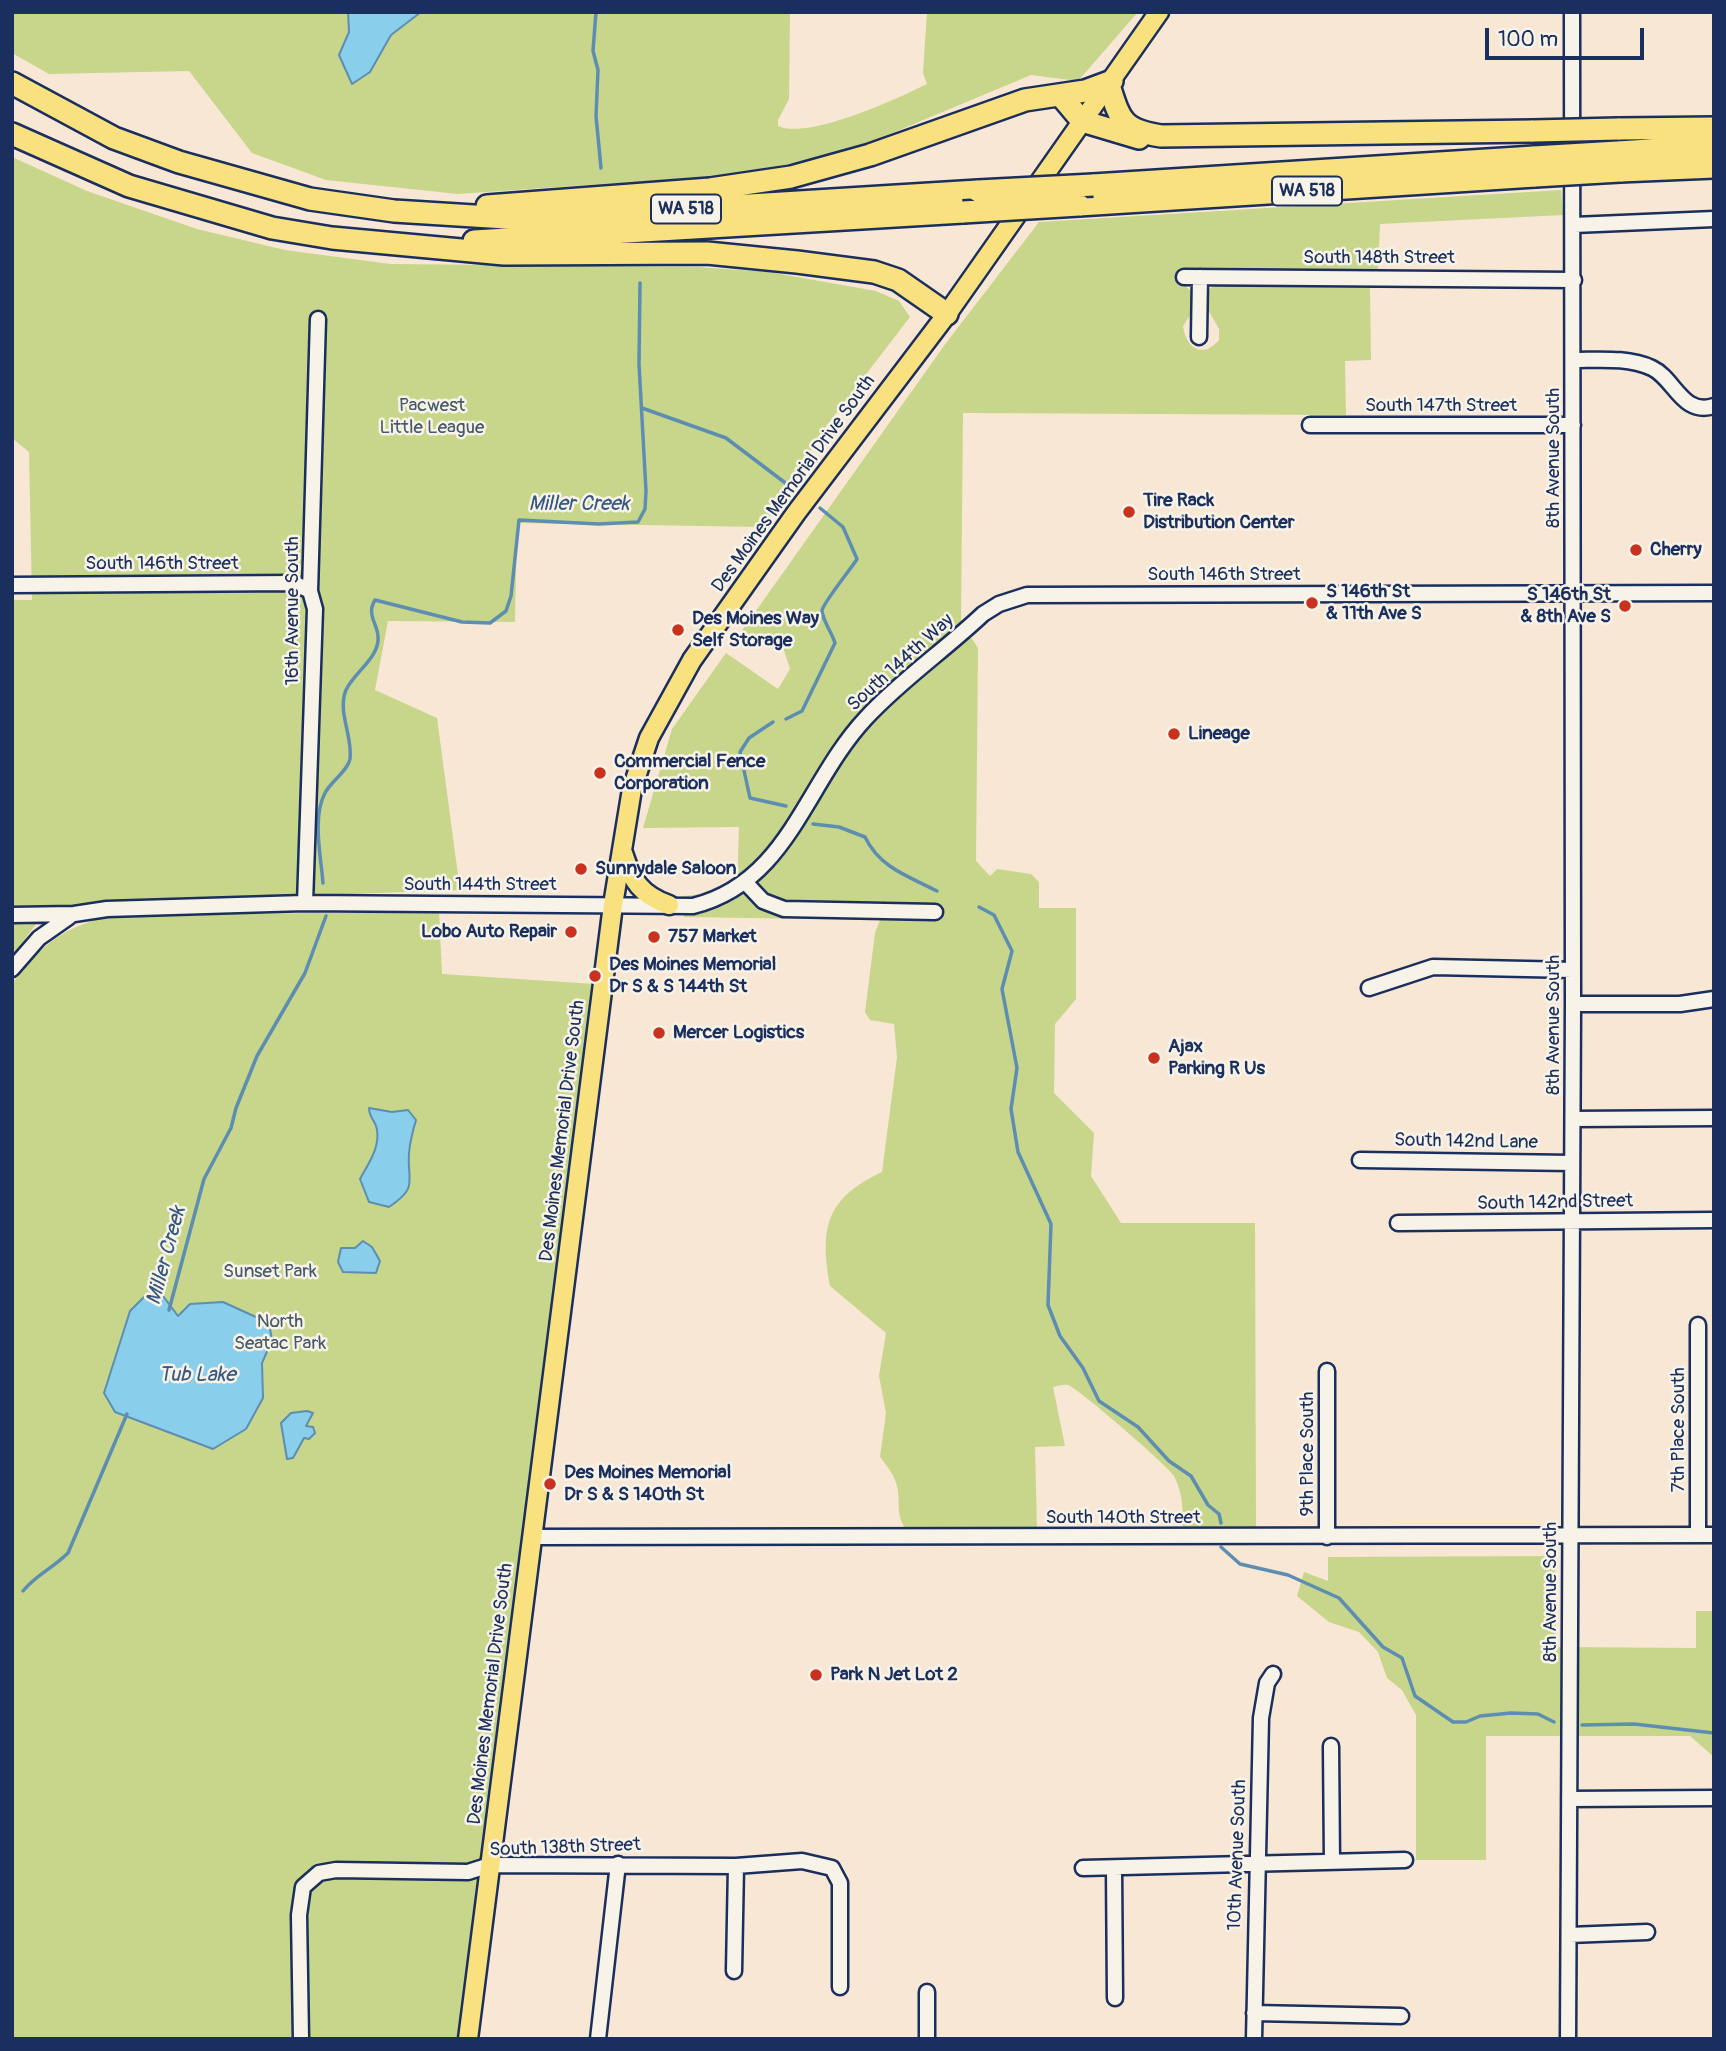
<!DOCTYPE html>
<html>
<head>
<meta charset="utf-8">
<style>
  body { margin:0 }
  #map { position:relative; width:1726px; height:2051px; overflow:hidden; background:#f8e7d5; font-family:Pangolin,sans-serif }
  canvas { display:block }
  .frame { position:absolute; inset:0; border:14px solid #1b2f5e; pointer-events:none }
  .scale { position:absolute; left:1485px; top:28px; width:159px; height:32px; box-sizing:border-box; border:4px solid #1b2f5e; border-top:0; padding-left:9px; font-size:21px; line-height:24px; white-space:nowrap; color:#1b2f5e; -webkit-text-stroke:5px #f7f3e8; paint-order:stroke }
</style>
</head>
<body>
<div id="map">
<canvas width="1726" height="2051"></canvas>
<div class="frame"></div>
<div class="scale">100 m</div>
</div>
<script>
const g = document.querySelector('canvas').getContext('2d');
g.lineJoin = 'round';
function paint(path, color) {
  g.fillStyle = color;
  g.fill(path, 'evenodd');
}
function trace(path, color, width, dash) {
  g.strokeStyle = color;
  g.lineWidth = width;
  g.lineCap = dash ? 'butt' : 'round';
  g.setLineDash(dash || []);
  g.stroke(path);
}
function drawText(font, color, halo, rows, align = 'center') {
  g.font = font + ' Pangolin,sans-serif';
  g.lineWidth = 5;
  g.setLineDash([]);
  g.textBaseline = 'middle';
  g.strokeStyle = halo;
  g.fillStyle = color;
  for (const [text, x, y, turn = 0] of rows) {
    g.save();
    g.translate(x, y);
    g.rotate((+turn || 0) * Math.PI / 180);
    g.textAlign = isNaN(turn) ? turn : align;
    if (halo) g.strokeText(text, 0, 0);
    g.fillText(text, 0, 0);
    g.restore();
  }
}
const green = new Path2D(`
  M 12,12 L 790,12 L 789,99 L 778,120 L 778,126 C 808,140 897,99 927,84 L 923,73 L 927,12 L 1138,12 L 1078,81 L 1031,75 L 866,144 L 823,157 L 733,175 L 458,194 L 326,180 L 252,153 L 189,71 L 49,74 L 12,53 Z
  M 12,157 L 87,191 L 197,229 L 285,250 L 390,264 L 698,267 L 769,272 L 876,291 L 899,301 L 910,317 L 824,429 L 763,527 L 517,523 L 515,622 L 388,621 L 375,690 L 437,718 L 460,890 L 76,904 L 36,924 L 12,956 L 12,600 L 32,600 L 29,452 L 12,438 Z
  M 1561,190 L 1563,215 L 1380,224 L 1378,272 L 1185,271 L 1186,287 L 1194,293 L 1193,311 L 1183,326 C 1186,349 1203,359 1219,340 L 1219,329 L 1207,308 L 1208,290 L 1217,284 L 1370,286 L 1371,360 L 1345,361 L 1346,415 L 963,413 L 961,622 L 978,648 L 976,861 L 990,876 L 997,869 L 1031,874 L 1039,882 L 1039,908 L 1076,908 L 1076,999 L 1055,1024 L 1054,1093 L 1094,1133 L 1091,1176 L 1121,1223 L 1255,1223 L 1256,1529 L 1183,1529 C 1183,1511 1183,1493 1174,1476 C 1168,1466 1079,1389 1068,1385 C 1064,1384 1057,1386 1053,1387 L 1065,1446 L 1035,1447 L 1037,1529 L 906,1529 C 895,1515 901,1503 897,1486 C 894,1474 887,1466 880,1457 L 886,1413 L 879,1376 L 886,1333 L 830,1286 C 820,1228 825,1199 882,1172 L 897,1057 L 894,1024 L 870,1020 L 865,1012 L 875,933 L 880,920 L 684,917 L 684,896 L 737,890 L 739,827 L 643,828 L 672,729 L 726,653 L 778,689 L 790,669 L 781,641 L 773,644 L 770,635 L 749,643 L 736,639 L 946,343 L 1039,222 Z
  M 439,911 L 442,974 L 594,984 L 462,2039 L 12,2039 L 12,984 C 42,944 62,928 110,916 Z
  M 1555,1556 L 1556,1647 L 1696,1648 L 1696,1611 L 1714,1611 L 1714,1757 L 1690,1736 L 1486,1736 L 1486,1860 L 1416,1860 L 1416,1715 L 1402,1690 L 1387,1678 L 1378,1652 L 1359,1632 L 1329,1622 L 1297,1596 L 1304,1572 L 1328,1581 L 1328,1557 Z`);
const water = new Path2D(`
  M 348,12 L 421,12 L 391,35 L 370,72 L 352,84 L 339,55 L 349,32 Z
  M 369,1108 L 392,1112 L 408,1110 L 416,1120 C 413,1130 410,1142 409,1153 C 407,1182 419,1187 389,1207 L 369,1202 L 360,1179 C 368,1164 380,1148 377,1130 C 376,1121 369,1118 369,1108 Z
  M 363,1241 L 372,1247 L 380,1261 L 376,1273 L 343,1272 L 338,1262 L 341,1248 L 355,1248 Z
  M 145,1296 L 163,1296 L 178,1316 L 190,1304 L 223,1302 L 269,1323 L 272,1340 L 262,1363 L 263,1398 L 246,1429 L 213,1449 L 115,1412 L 104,1393 L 130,1311 Z
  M 307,1411 L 313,1413 L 306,1426 L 313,1427 L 315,1433 L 309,1439 L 304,1438 L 293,1458 L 287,1459 L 281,1423 L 291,1413 Z`);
const stream = new Path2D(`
  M 596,12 L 593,51 L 598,70 L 596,116 L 601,168
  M 642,408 L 726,438 L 792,488
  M 786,719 L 802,711 L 835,643 C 832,633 823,621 822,611 C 822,604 851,569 857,559 L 843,527 L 820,508
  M 773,722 L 749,738 L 740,752 L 750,798 L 786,806
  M 813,824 L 839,827 L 865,837 C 880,868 908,876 937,891
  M 323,883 C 321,857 312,817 325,793 C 331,781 348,771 350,759 C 353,736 337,712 346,690 C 354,673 376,660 378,641 C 380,625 365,616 375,600 L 462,622 L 490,623 L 506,611 L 511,596 L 519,520 L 599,524 L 638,522 L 645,509 L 646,491 L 639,364 L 640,283
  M 979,907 L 994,915 L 1012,951 L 1002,989 L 1017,1068 L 1011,1109 L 1018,1152 L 1051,1224 L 1048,1305 L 1060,1336 L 1083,1368 L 1099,1401 L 1138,1427 L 1169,1461 L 1191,1476 L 1208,1505 L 1219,1514 L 1221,1523
  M 169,1310 L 204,1179 L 231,1128 L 236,1108 L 257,1056 L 305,973 L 326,916
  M 1221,1547 L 1240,1564 L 1288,1575 L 1339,1598 L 1383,1647 L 1402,1658 L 1415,1696 L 1453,1722 L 1466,1722 L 1480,1716 L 1511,1713 L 1538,1714 L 1554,1722
  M 23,1591 C 36,1575 53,1568 68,1553 L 127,1414
  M 1582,1725 L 1634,1724 L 1714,1733`);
const minor = new Path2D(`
  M 1574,225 L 1714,219
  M 1184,277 L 1574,280
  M 1199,337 L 1200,277
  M 1574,360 C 1599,360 1628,357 1652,368 C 1675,379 1682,416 1714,406
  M 1310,425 L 1573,425
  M 12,585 L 294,583 L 310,591
  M 746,883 L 763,901 L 784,909 L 935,912
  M 305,903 L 315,609 L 310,591 L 318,319
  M 12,915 L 74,914 L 107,909 L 304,903 L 693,906 C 789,882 805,783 866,718 C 901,680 945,650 983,614 L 999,604 L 1027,595 L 1714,593
  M 12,969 L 39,938 L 69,917
  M 1369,988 L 1433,967 L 1573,970
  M 1573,1004 L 1680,1004 L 1714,999
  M 1573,1119 L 1714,1118
  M 1360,1160 L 1572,1163
  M 1398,1223 L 1713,1220
  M 1698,1325 L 1698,1535
  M 1327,1371 L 1327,1537
  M 533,1537 L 1714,1535
  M 1331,1746 L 1332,1862
  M 1569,1799 L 1714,1798
  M 1083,1868 L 1405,1860
  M 1114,1868 L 1115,1998
  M 1569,1935 L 1647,1932
  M 734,1971 L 736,1866
  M 1254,2013 L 1401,2016
  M 301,2039 L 299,1915 L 303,1887 L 319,1873 L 336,1870 L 468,1872 L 490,1865 L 736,1866 L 802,1861 L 832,1868 L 840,1883 L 840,1987
  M 598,2039 L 618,1864
  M 927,2039 L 927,1992
  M 1254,2039 L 1261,1718 L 1267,1683 L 1273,1674
  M 1568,2039 L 1573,1004 L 1572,12`);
const major = new Path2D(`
  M 623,853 C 632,881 641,895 669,905
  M 468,2039 L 613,905 L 632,789 L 649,738 L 692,660 L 796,513 L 947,314 L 1159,12`);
const highway = new Path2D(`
  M 12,83 L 114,138 L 179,162 L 310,199 L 394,211 L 522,219 L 978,191
  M 1109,85 C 1120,120 1122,130 1161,136 L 1533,131
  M 1061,96 L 1082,121 L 1139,138
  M 1618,129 L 1714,128
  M 12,134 L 129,186 L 272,228 L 332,238 L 504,254 L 707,253 L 797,262 L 874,272 L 898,280 L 947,314
  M 1618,152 L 1714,146
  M 1620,171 L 1714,167
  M 1093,185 L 1534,157
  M 1079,205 L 1535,176
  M 487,206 L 710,189 L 791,177 L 870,155 L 1025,100 L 1085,91 L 1112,81
  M 474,241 L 963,212`);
const highwayBridge = new Path2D(`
  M 1533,131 L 1618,129
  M 1534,157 L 1618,152
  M 1535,176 L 1620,171
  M 978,191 L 1093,185
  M 963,212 L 1079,205`);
const markers = [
  [1129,512,7,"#c8321e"],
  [1636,550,7,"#c8321e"],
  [1312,603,7,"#c8321e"],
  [1625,606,7,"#c8321e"],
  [678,630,7,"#c8321e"],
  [1174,734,7,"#c8321e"],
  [600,773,7,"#c8321e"],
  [581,869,7,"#c8321e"],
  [571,932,7,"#c8321e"],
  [654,937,7,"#c8321e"],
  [595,976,7,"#c8321e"],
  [659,1033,7,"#c8321e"],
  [1154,1058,7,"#c8321e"],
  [550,1484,7,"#c8321e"],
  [816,1675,7,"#c8321e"]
];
const shields = [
  [1307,191,70],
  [686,209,70]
];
const shieldNames = [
  ["WA 518",1307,191],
  ["WA 518",686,209]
];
const streetNames = [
  ["South 148th Street",1379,258],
  ["South 147th Street",1441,406],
  ["8th Avenue South",1554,458,-90],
  ["Des Moines Memorial Drive South",794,484,-54],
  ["South 146th Street",162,564],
  ["South 146th Street",1224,575],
  ["16th Avenue South",293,611,-90],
  ["South 144th Way",901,663,-42],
  ["South 144th Street",480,885],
  ["8th Avenue South",1554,1025,-90],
  ["Des Moines Memorial Drive South",563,1131,-83],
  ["South 142nd Lane",1466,1142,1],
  ["South 142nd Street",1555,1203,-1],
  ["7th Place South",1679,1430,-90],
  ["9th Place South",1308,1454,-90],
  ["South 140th Street",1123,1518],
  ["8th Avenue South",1551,1592,-90],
  ["Des Moines Memorial Drive South",491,1694,-83],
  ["South 138th Street",565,1848,-2],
  ["10th Avenue South",1238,1855,-88]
];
const parkNames = [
  ["Pacwest",432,406],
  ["Little League",432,428],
  ["Sunset Park",270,1272],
  ["North",280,1322],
  ["Seatac Park",280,1344]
];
const poiNames = [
  ["Tire Rack",1143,501],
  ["Distribution Center",1143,523],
  ["Cherry",1650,550],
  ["S 146th St",1326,592],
  ["& 11th Ave S",1326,614],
  ["S 146th St",1611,595,"right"],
  ["& 8th Ave S",1611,617,"right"],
  ["Des Moines Way",692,619],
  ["Self Storage",692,641],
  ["Lineage",1188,734],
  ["Commercial Fence",614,762],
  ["Corporation",614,784],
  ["Sunnydale Saloon",595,869],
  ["Lobo Auto Repair",557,932,"right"],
  ["757 Market",668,937],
  ["Des Moines Memorial",609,965],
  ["Dr S & S 144th St",609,987],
  ["Mercer Logistics",673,1033],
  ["Ajax",1168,1047],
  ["Parking R Us",1168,1069],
  ["Des Moines Memorial",564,1473],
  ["Dr S & S 140th St",564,1495],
  ["Park N Jet Lot 2",830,1675]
];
const waterNames = [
  ["Miller Creek",579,505],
  ["Miller Creek",167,1256,-75],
  ["Tub Lake",197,1376]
];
paint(green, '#c7d68a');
paint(water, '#89ceea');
trace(water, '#5d8eb2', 2);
trace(stream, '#5d8eb2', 3.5);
trace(minor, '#1b2f5e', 19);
trace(major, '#1b2f5e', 23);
trace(highway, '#1b2f5e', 26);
trace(minor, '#f7f3e8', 14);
trace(major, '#fae180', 18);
trace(highway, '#fae180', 21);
trace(highwayBridge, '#1b2f5e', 26, []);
trace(highwayBridge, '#fae180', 21);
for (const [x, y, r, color] of markers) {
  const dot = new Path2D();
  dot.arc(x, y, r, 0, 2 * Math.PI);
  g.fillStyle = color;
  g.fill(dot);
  trace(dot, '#f7f3e8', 2.5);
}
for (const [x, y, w] of shields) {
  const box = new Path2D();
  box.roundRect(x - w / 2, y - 14.5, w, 29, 5);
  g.fillStyle = '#f7f3e8';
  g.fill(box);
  trace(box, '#1b2f5e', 2);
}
drawText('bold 18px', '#1b2f5e', null, shieldNames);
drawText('19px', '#1b2f5e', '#f7f3e8', streetNames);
drawText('19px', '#465969', '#f7f3e8', parkNames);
drawText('bold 19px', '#1b2f5e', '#f7f3e8', poiNames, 'left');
drawText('italic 21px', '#365781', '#f7f3e8', waterNames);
</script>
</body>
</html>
